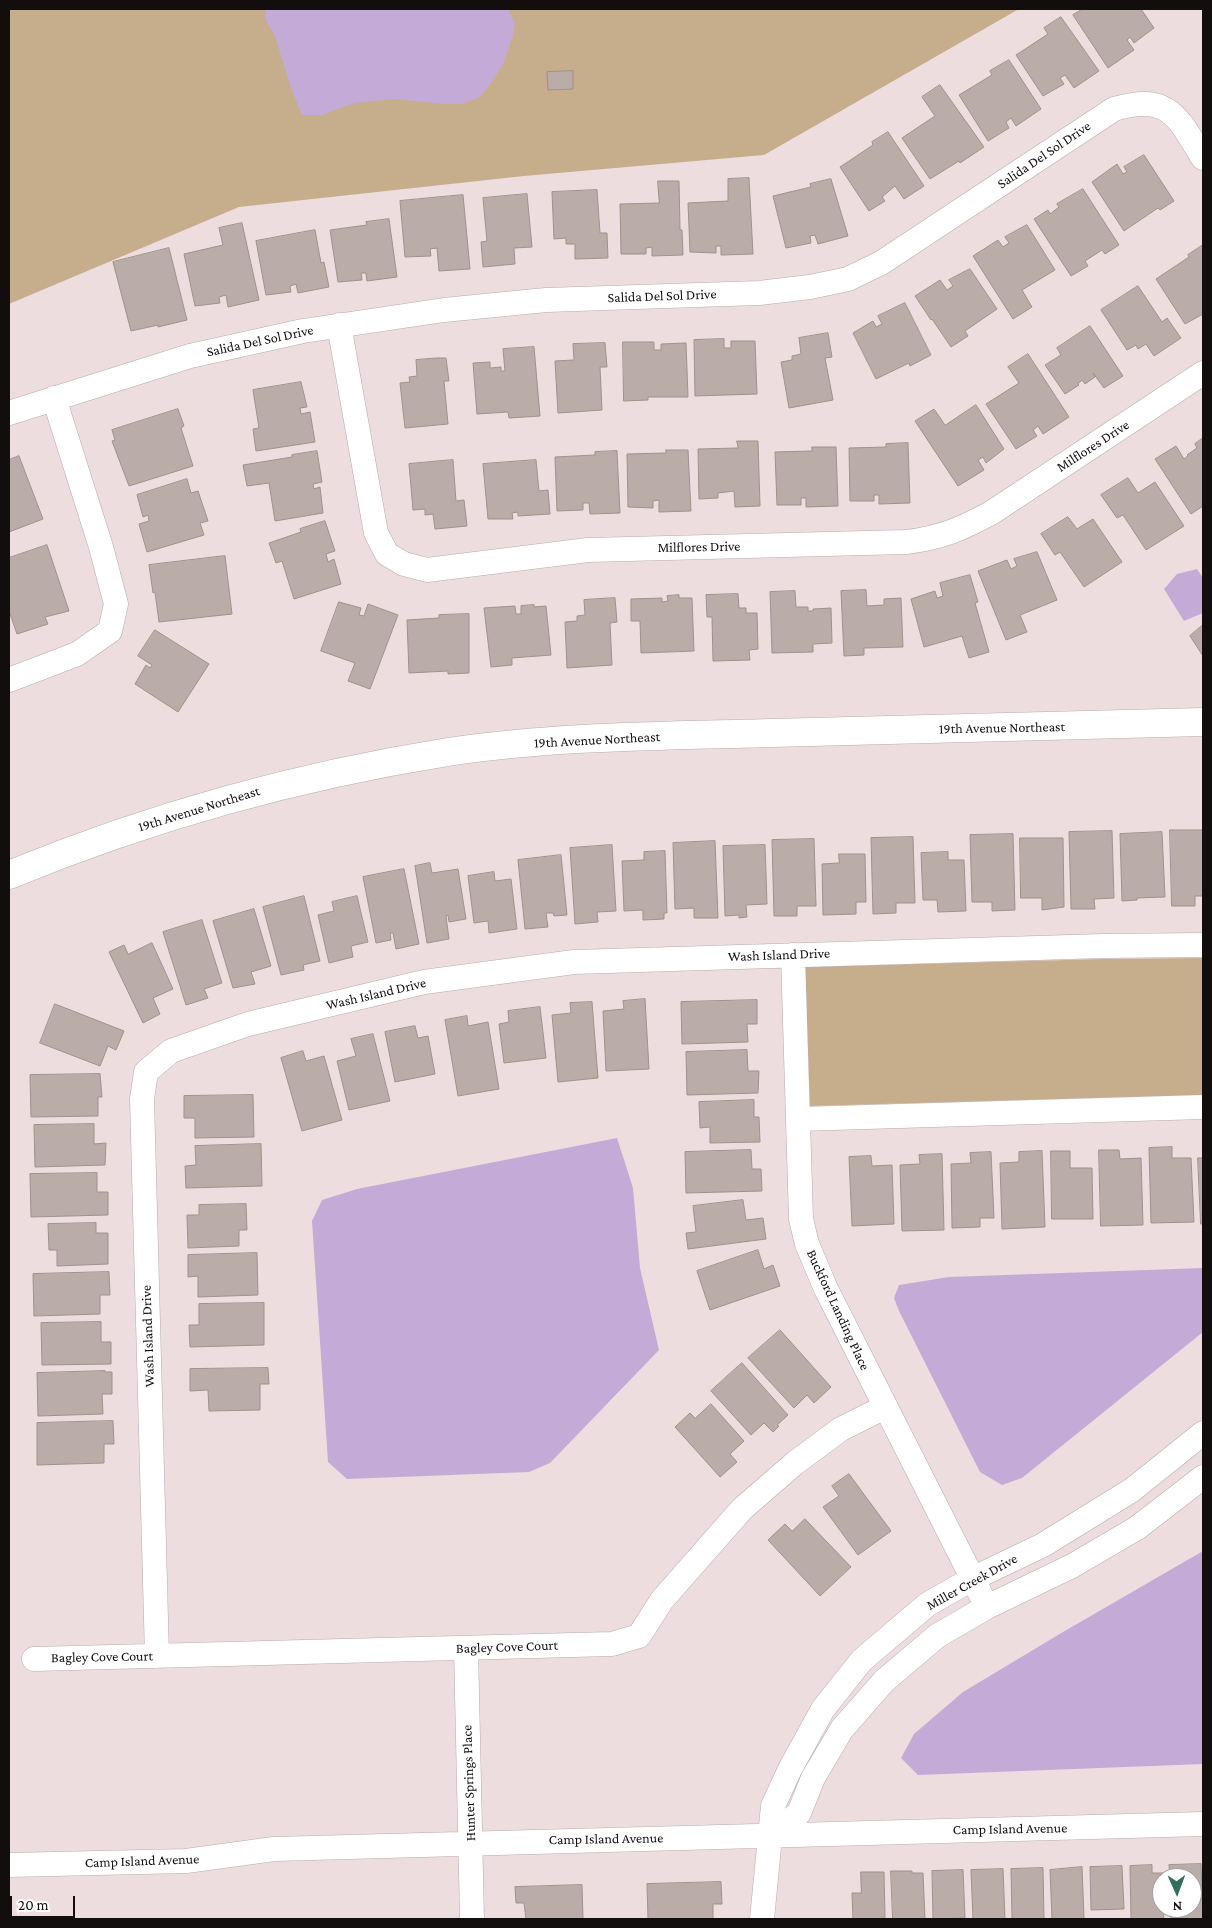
<!DOCTYPE html>
<html>
<head>
<meta charset="utf-8">
<style>
  body { margin:0 }
  #map { position:relative; width:1212px; height:1928px; overflow:hidden; background:#edddde; font-family:"Crimson Pro",serif }
  canvas { display:block }
  .frame { position:absolute; inset:0; border:10px solid #130e0e; pointer-events:none }
  .north { position:absolute; left:1152px; top:1868px; width:50px; height:50px; box-sizing:border-box; background:#fff; border:1px solid #a19f9f; border-radius:50%; rotate:178deg; font-size:14px; font-weight:700; line-height:20px; text-align:center; color:#130e0e }
  .north::after { content:''; display:block; margin:auto; width:18px; height:22px; background:#316f5a; clip-path:polygon(50% 0,100% 100%,50% 72%,0 100%) }
  .scale { position:absolute; left:10px; top:1896px; width:65px; height:22px; box-sizing:border-box; border:2px solid #130e0e; border-top:0; padding-left:6px; font-size:15px; line-height:18px; white-space:nowrap; color:#130e0e; -webkit-text-stroke:4px #fff; paint-order:stroke }
</style>
</head>
<body>
<div id="map">
<canvas width="1212" height="1928"></canvas>
<div class="frame"></div>
<div class="north">N</div>
<div class="scale">20 m</div>
</div>
<script>
const g = document.querySelector('canvas').getContext('2d');
g.lineJoin = 'round';
function paint(path, color) {
  g.fillStyle = color;
  g.fill(path, 'evenodd');
}
function trace(path, color, width, dash) {
  g.strokeStyle = color;
  g.lineWidth = width;
  g.lineCap = dash ? 'butt' : 'round';
  g.setLineDash(dash || []);
  g.stroke(path);
}
function drawText(font, color, halo, rows, align = 'center') {
  g.font = font + ' "Crimson Pro",serif';
  g.lineWidth = 4.5;
  g.setLineDash([]);
  g.textBaseline = 'middle';
  g.strokeStyle = halo;
  g.fillStyle = color;
  for (const [text, x, y, turn = 0] of rows) {
    g.save();
    g.translate(x, y);
    g.rotate((+turn || 0) * Math.PI / 180);
    g.textAlign = isNaN(turn) ? turn : align;
    if (halo) g.strokeText(text, 0, 0);
    g.fillText(text, 0, 0);
    g.restore();
  }
}
const green = new Path2D(`
  M 9,9 L 1019,9 L 764,155 L 524,176 L 239,207 L 9,304 Z
  M 1203,958 L 1203,1095 L 810,1106 L 805,967 L 1103,959 Z`);
const water = new Path2D(`
  M 266,9 L 508,9 L 515,23 L 512,39 L 503,64 L 491,83 L 480,97 L 462,104 L 444,104 L 394,99 L 354,103 L 322,115 L 302,115 L 291,88 L 275,36 L 265,19 Z
  M 1197,569 L 1203,578 L 1203,613 L 1184,621 L 1164,589 L 1177,574 Z
  M 617,1138 L 633,1188 L 640,1268 L 659,1350 L 550,1463 L 529,1472 L 347,1479 L 328,1462 L 312,1221 L 322,1200 L 357,1189 Z
  M 1203,1268 L 1203,1332 L 1022,1478 L 1002,1485 L 980,1472 L 899,1311 L 894,1298 L 899,1285 L 949,1277 Z
  M 1203,1551 L 1203,1764 L 918,1775 L 901,1758 L 914,1734 L 963,1692 L 1063,1632 Z`);
const building = new Path2D(`
  M 1083,9 L 1141,9 L 1154,28 L 1134,43 L 1130,37 L 1127,40 L 1134,50 L 1108,68 L 1073,15 Z
  M 1061,17 L 1099,71 L 1074,88 L 1065,75 L 1060,78 L 1064,84 L 1043,96 L 1016,55 L 1048,34 L 1044,28 Z
  M 1009,60 L 1041,109 L 1016,126 L 1011,118 L 1006,122 L 1009,128 L 988,141 L 959,95 L 992,75 L 990,71 Z
  M 573,71 L 573,89 L 548,90 L 547,72 Z
  M 940,85 L 984,147 L 960,163 L 959,161 L 930,179 L 902,138 L 935,116 L 922,97 Z
  M 888,132 L 924,186 L 904,199 L 895,186 L 882,197 L 885,201 L 869,211 L 840,167 L 873,145 L 872,142 Z
  M 1144,155 L 1174,201 L 1160,210 L 1158,208 L 1124,231 L 1092,182 L 1117,164 L 1123,174 L 1127,172 L 1124,167 Z
  M 749,178 L 753,254 L 721,255 L 721,246 L 716,246 L 716,253 L 690,252 L 688,203 L 728,201 L 728,179 Z
  M 831,179 L 848,236 L 818,244 L 815,235 L 810,236 L 811,243 L 786,248 L 773,196 L 811,187 L 810,184 Z
  M 658,181 L 679,181 L 680,230 L 682,230 L 683,255 L 652,256 L 652,247 L 646,248 L 646,254 L 621,254 L 620,204 L 659,203 Z
  M 1083,189 L 1119,245 L 1105,254 L 1102,250 L 1085,261 L 1088,266 L 1071,276 L 1034,219 L 1048,210 L 1050,214 L 1059,207 L 1057,204 Z
  M 597,190 L 600,233 L 607,233 L 608,258 L 575,259 L 575,244 L 566,244 L 566,238 L 554,239 L 552,192 Z
  M 527,194 L 532,247 L 514,248 L 515,264 L 483,267 L 481,242 L 487,241 L 483,198 Z
  M 463,195 L 470,269 L 439,271 L 437,248 L 430,249 L 431,256 L 405,257 L 400,201 Z
  M 389,219 L 397,277 L 367,281 L 366,273 L 361,273 L 362,280 L 338,282 L 330,230 L 367,225 L 366,222 Z
  M 242,223 L 259,300 L 228,307 L 226,295 L 219,297 L 220,303 L 195,306 L 184,254 L 223,245 L 219,228 Z
  M 1027,225 L 1055,270 L 1022,290 L 1032,307 L 1013,319 L 973,256 L 998,240 L 1003,247 L 1009,243 L 1005,237 Z
  M 315,230 L 321,263 L 324,262 L 329,287 L 298,293 L 296,284 L 290,286 L 291,292 L 266,295 L 256,241 Z
  M 1203,245 L 1203,314 L 1185,324 L 1156,279 L 1189,257 L 1188,255 Z
  M 169,248 L 187,320 L 158,327 L 158,325 L 131,331 L 113,262 Z
  M 970,269 L 997,309 L 965,331 L 968,336 L 951,347 L 932,319 L 931,320 L 915,296 L 940,280 L 947,290 L 953,286 L 949,280 Z
  M 1138,286 L 1162,322 L 1167,318 L 1181,338 L 1154,356 L 1146,344 L 1138,349 L 1136,345 L 1127,350 L 1101,310 Z
  M 905,303 L 931,355 L 910,366 L 909,363 L 876,379 L 853,333 L 873,321 L 876,327 L 882,324 L 878,316 Z
  M 1090,326 L 1123,376 L 1104,388 L 1093,373 L 1095,377 L 1085,384 L 1082,380 L 1078,384 L 1079,385 L 1065,394 L 1045,365 L 1061,355 L 1057,348 Z
  M 828,333 L 832,357 L 825,358 L 833,400 L 789,408 L 781,362 L 792,360 L 792,356 L 801,354 L 799,338 Z
  M 724,339 L 724,348 L 731,348 L 731,341 L 755,341 L 757,394 L 695,396 L 694,340 Z
  M 623,342 L 654,342 L 654,350 L 661,350 L 661,344 L 686,343 L 688,397 L 648,397 L 648,400 L 624,401 Z
  M 605,343 L 607,367 L 600,367 L 602,410 L 558,413 L 555,361 L 574,360 L 573,344 Z
  M 534,347 L 540,416 L 509,418 L 508,412 L 477,414 L 473,363 L 490,362 L 490,368 L 501,367 L 501,371 L 505,371 L 503,349 Z
  M 1028,354 L 1069,417 L 1043,434 L 1038,426 L 1033,430 L 1037,436 L 1016,449 L 986,404 L 1019,383 L 1008,367 Z
  M 437,358 L 446,358 L 449,381 L 444,381 L 448,424 L 405,428 L 400,383 L 410,382 L 409,377 L 417,376 L 416,360 Z
  M 301,382 L 307,407 L 300,408 L 301,414 L 310,412 L 315,442 L 256,451 L 253,429 L 259,428 L 253,390 Z
  M 976,405 L 1004,449 L 986,463 L 983,457 L 978,460 L 984,470 L 958,486 L 915,421 L 934,409 L 945,425 Z
  M 178,409 L 184,426 L 181,428 L 193,466 L 129,486 L 112,441 L 115,440 L 112,430 Z
  M 1203,438 L 1203,506 L 1191,514 L 1155,459 L 1176,446 L 1184,459 L 1188,456 L 1187,455 L 1197,448 L 1195,444 Z
  M 737,441 L 758,441 L 760,506 L 735,507 L 734,491 L 718,493 L 718,498 L 699,499 L 698,449 L 738,448 Z
  M 908,443 L 910,503 L 879,504 L 879,495 L 874,495 L 874,501 L 850,501 L 849,448 L 886,447 L 886,444 Z
  M 812,447 L 836,447 L 838,506 L 806,507 L 806,498 L 801,498 L 801,505 L 777,505 L 775,452 L 812,451 Z
  M 666,450 L 688,450 L 691,511 L 659,512 L 659,500 L 653,501 L 653,508 L 628,507 L 627,454 L 666,453 Z
  M 317,451 L 322,482 L 313,484 L 314,489 L 320,487 L 323,513 L 275,521 L 269,483 L 247,486 L 243,465 L 292,457 L 292,455 Z
  M 617,451 L 620,513 L 590,514 L 589,503 L 583,503 L 583,510 L 557,511 L 555,457 L 595,455 L 595,452 Z
  M 19,456 L 43,519 L 9,532 L 9,460 Z
  M 453,460 L 456,501 L 464,500 L 467,526 L 435,529 L 433,514 L 425,515 L 425,509 L 413,510 L 409,464 Z
  M 536,460 L 539,491 L 548,490 L 550,514 L 518,516 L 518,512 L 512,513 L 513,519 L 488,519 L 483,464 Z
  M 1128,478 L 1138,493 L 1155,482 L 1184,526 L 1146,550 L 1123,515 L 1117,518 L 1101,495 Z
  M 187,479 L 191,493 L 198,491 L 208,521 L 200,523 L 204,535 L 147,552 L 139,524 L 149,521 L 148,515 L 143,517 L 137,495 Z
  M 1068,517 L 1077,529 L 1093,519 L 1122,562 L 1084,587 L 1060,552 L 1055,555 L 1041,534 Z
  M 325,521 L 335,551 L 326,554 L 328,562 L 334,559 L 341,584 L 294,599 L 282,561 L 276,563 L 269,543 L 301,532 L 300,529 Z
  M 47,545 L 69,611 L 45,617 L 48,624 L 17,634 L 9,611 L 9,558 Z
  M 1037,552 L 1057,600 L 1020,615 L 1027,632 L 1006,640 L 978,571 L 1007,560 L 1011,569 L 1017,566 L 1014,559 Z
  M 225,556 L 232,614 L 159,622 L 155,592 L 153,593 L 149,565 Z
  M 970,575 L 978,602 L 975,603 L 989,652 L 969,658 L 962,636 L 924,647 L 911,599 L 935,591 L 937,598 L 943,596 L 940,583 Z
  M 866,590 L 867,606 L 884,605 L 884,599 L 901,598 L 903,647 L 864,648 L 864,655 L 844,656 L 841,591 Z
  M 795,591 L 796,607 L 808,607 L 808,611 L 813,611 L 813,609 L 831,608 L 832,643 L 813,644 L 813,652 L 772,653 L 770,592 Z
  M 738,594 L 739,608 L 746,608 L 746,613 L 757,613 L 758,649 L 749,650 L 750,660 L 713,661 L 712,617 L 707,617 L 706,595 Z
  M 679,595 L 679,598 L 692,598 L 694,651 L 641,653 L 640,621 L 631,621 L 631,599 L 662,598 L 662,602 L 668,601 L 667,596 Z
  M 615,598 L 617,622 L 610,623 L 612,665 L 567,668 L 565,622 L 577,621 L 577,616 L 585,615 L 584,600 Z
  M 339,602 L 361,608 L 359,615 L 364,616 L 368,604 L 398,615 L 370,689 L 348,681 L 355,663 L 321,651 Z
  M 534,605 L 534,607 L 546,606 L 551,655 L 512,658 L 512,665 L 491,667 L 484,608 L 515,606 L 516,614 L 521,614 L 521,606 Z
  M 469,614 L 469,673 L 448,674 L 448,671 L 409,673 L 407,620 L 439,618 L 439,615 Z
  M 1203,625 L 1203,656 L 1190,636 Z
  M 155,630 L 209,664 L 178,712 L 135,684 L 146,665 L 150,668 L 152,665 L 138,656 Z
  M 1170,830 L 1203,830 L 1203,896 L 1195,896 L 1195,906 L 1172,906 Z
  M 1112,831 L 1114,898 L 1094,899 L 1095,909 L 1071,909 L 1069,832 Z
  M 1162,832 L 1165,897 L 1137,898 L 1137,900 L 1122,901 L 1120,834 Z
  M 1013,834 L 1015,910 L 992,911 L 992,902 L 972,902 L 970,835 Z
  M 913,837 L 915,903 L 896,903 L 896,913 L 873,914 L 871,838 Z
  M 1020,838 L 1063,838 L 1064,907 L 1042,910 L 1042,898 L 1021,898 Z
  M 814,839 L 816,906 L 797,906 L 797,916 L 774,916 L 772,840 Z
  M 715,841 L 718,918 L 694,918 L 694,908 L 675,909 L 673,843 Z
  M 612,845 L 616,911 L 597,912 L 598,922 L 575,924 L 570,848 Z
  M 765,845 L 767,904 L 746,905 L 747,917 L 739,918 L 739,915 L 725,916 L 723,846 Z
  M 665,851 L 667,913 L 664,913 L 664,919 L 643,920 L 643,910 L 624,911 L 622,861 L 644,860 L 644,852 Z
  M 948,852 L 948,860 L 964,860 L 966,911 L 938,912 L 937,900 L 923,900 L 921,853 Z
  M 839,854 L 865,854 L 866,902 L 856,902 L 856,914 L 823,915 L 822,864 L 839,863 Z
  M 561,855 L 567,915 L 554,916 L 553,913 L 546,913 L 548,927 L 525,929 L 518,860 Z
  M 430,863 L 432,873 L 458,869 L 466,919 L 449,922 L 448,915 L 446,916 L 449,939 L 427,943 L 415,866 Z
  M 404,869 L 419,944 L 396,949 L 393,933 L 390,933 L 391,940 L 376,943 L 363,877 Z
  M 494,872 L 495,881 L 511,879 L 517,929 L 489,933 L 488,921 L 474,923 L 468,876 Z
  M 304,896 L 320,961 L 303,965 L 304,970 L 281,975 L 263,907 Z
  M 357,896 L 368,942 L 351,946 L 353,957 L 329,963 L 318,915 L 334,911 L 332,902 Z
  M 254,909 L 271,966 L 251,972 L 255,984 L 233,988 L 213,921 Z
  M 202,920 L 222,983 L 204,989 L 208,998 L 186,1005 L 163,932 Z
  M 152,943 L 173,989 L 153,998 L 160,1014 L 143,1023 L 109,952 L 124,945 L 128,954 Z
  M 645,999 L 649,1069 L 606,1071 L 603,1011 L 624,1009 L 623,1001 Z
  M 757,1000 L 757,1024 L 747,1024 L 748,1042 L 682,1044 L 681,1002 Z
  M 592,1002 L 598,1078 L 558,1082 L 552,1015 L 571,1013 L 570,1003 Z
  M 55,1004 L 124,1031 L 116,1050 L 108,1046 L 100,1066 L 40,1043 Z
  M 540,1007 L 546,1058 L 504,1063 L 499,1024 L 509,1022 L 508,1011 Z
  M 467,1016 L 468,1026 L 488,1022 L 499,1089 L 458,1096 L 445,1020 Z
  M 415,1026 L 418,1038 L 428,1036 L 435,1074 L 395,1082 L 385,1032 Z
  M 373,1034 L 390,1101 L 349,1110 L 337,1061 L 356,1056 L 351,1039 Z
  M 747,1050 L 748,1071 L 759,1071 L 758,1093 L 687,1095 L 686,1052 Z
  M 303,1051 L 306,1061 L 324,1056 L 342,1120 L 302,1131 L 281,1058 Z
  M 100,1074 L 102,1097 L 98,1097 L 98,1116 L 31,1117 L 30,1075 Z
  M 253,1095 L 254,1137 L 195,1138 L 195,1118 L 184,1118 L 184,1096 Z
  M 754,1100 L 754,1117 L 759,1117 L 760,1142 L 710,1143 L 710,1127 L 700,1128 L 699,1102 Z
  M 94,1124 L 94,1144 L 106,1143 L 105,1165 L 35,1167 L 34,1125 Z
  M 261,1144 L 262,1186 L 186,1188 L 185,1166 L 196,1165 L 195,1146 Z
  M 1172,1147 L 1172,1158 L 1191,1158 L 1194,1222 L 1151,1223 L 1149,1148 Z
  M 751,1150 L 752,1169 L 761,1169 L 762,1191 L 686,1193 L 685,1152 Z
  M 1099,1150 L 1119,1150 L 1120,1159 L 1141,1158 L 1143,1225 L 1101,1226 Z
  M 1042,1151 L 1045,1227 L 1002,1229 L 1000,1163 L 1019,1162 L 1019,1152 Z
  M 1051,1151 L 1070,1151 L 1070,1168 L 1092,1168 L 1093,1219 L 1052,1219 Z
  M 991,1152 L 994,1218 L 980,1218 L 980,1227 L 952,1228 L 951,1164 L 971,1163 L 970,1153 Z
  M 942,1154 L 944,1230 L 902,1231 L 900,1165 L 920,1164 L 919,1155 Z
  M 871,1156 L 872,1166 L 892,1165 L 894,1224 L 852,1226 L 849,1157 Z
  M 1198,1158 L 1203,1158 L 1203,1224 L 1201,1224 Z
  M 97,1173 L 97,1192 L 108,1192 L 108,1215 L 31,1217 L 30,1174 Z
  M 743,1200 L 746,1220 L 763,1218 L 766,1239 L 688,1249 L 686,1233 L 696,1232 L 693,1206 Z
  M 246,1204 L 247,1230 L 239,1230 L 239,1246 L 188,1248 L 187,1215 L 199,1215 L 199,1205 Z
  M 96,1223 L 96,1233 L 108,1233 L 108,1264 L 57,1266 L 57,1250 L 49,1250 L 48,1224 Z
  M 758,1250 L 764,1269 L 773,1265 L 780,1286 L 710,1310 L 697,1271 Z
  M 257,1253 L 258,1295 L 198,1297 L 198,1276 L 188,1277 L 188,1255 Z
  M 109,1272 L 110,1295 L 100,1295 L 100,1314 L 34,1316 L 33,1274 Z
  M 264,1303 L 264,1345 L 190,1347 L 189,1325 L 199,1325 L 199,1304 Z
  M 101,1322 L 101,1342 L 111,1342 L 111,1364 L 42,1365 L 41,1323 Z
  M 780,1330 L 831,1387 L 814,1403 L 807,1395 L 794,1408 L 748,1358 Z
  M 742,1363 L 788,1415 L 777,1425 L 779,1426 L 773,1432 L 764,1423 L 751,1435 L 711,1391 Z
  M 268,1368 L 269,1384 L 260,1384 L 260,1410 L 209,1411 L 208,1390 L 190,1391 L 190,1369 Z
  M 105,1371 L 105,1372 L 112,1372 L 112,1394 L 102,1394 L 103,1414 L 38,1416 L 37,1373 Z
  M 711,1404 L 744,1441 L 730,1454 L 737,1462 L 720,1477 L 675,1427 L 690,1413 L 695,1418 Z
  M 113,1421 L 114,1444 L 104,1444 L 104,1463 L 37,1465 L 37,1423 Z
  M 849,1474 L 891,1531 L 858,1555 L 823,1507 L 839,1496 L 832,1486 Z
  M 805,1519 L 851,1567 L 820,1596 L 768,1540 L 785,1524 L 792,1531 Z
  M 1201,1864 L 1203,1919 L 1171,1919 L 1171,1908 L 1192,1908 L 1192,1878 L 1170,1878 L 1169,1865 Z
  M 1152,1865 L 1152,1873 L 1163,1873 L 1162,1908 L 1163,1908 L 1164,1919 L 1131,1919 L 1130,1866 Z
  M 1122,1866 L 1124,1909 L 1091,1910 L 1090,1867 Z
  M 1082,1867 L 1084,1919 L 1052,1919 L 1050,1870 Z
  M 1043,1868 L 1044,1919 L 1012,1919 L 1011,1869 Z
  M 1003,1869 L 1005,1919 L 973,1919 L 971,1870 Z
  M 963,1870 L 965,1918 L 933,1919 L 932,1871 Z
  M 891,1871 L 912,1871 L 912,1873 L 923,1873 L 925,1919 L 893,1919 Z
  M 861,1872 L 884,1872 L 885,1919 L 853,1919 L 852,1893 L 861,1893 Z
  M 721,1882 L 722,1904 L 713,1904 L 713,1919 L 648,1919 L 647,1884 Z
  M 582,1885 L 583,1919 L 526,1919 L 524,1903 L 516,1903 L 515,1887 Z`);
const street = new Path2D(`
  M 339,325 L 376,533 L 387,554 L 404,564 L 427,570 L 588,550 L 906,542 C 941,538 961,529 991,513 L 1203,373
  M 9,413 L 190,356 L 303,331 L 444,310 L 546,300 L 759,293 L 810,287 L 848,279 L 881,263 L 1114,109 C 1169,93 1177,116 1203,158
  M 9,680 L 77,654 L 110,631 L 116,604 L 101,547 L 54,398
  M 793,955 L 801,1219 L 807,1244 L 826,1289 L 987,1607
  M 799,1119 L 1203,1107
  M 466,1648 L 472,1919
  M 157,1656 L 142,1099 L 146,1072 L 171,1051 L 248,1024 L 424,982 L 574,962 L 1103,946 L 1203,945
  M 34,1659 L 612,1644 L 639,1636 L 662,1600 L 742,1509 L 795,1463 L 841,1429 L 885,1407
  M 771,1835 L 799,1813 L 813,1778 L 842,1729 L 884,1681 L 937,1636 L 987,1607 L 1072,1566 L 1137,1528 L 1203,1477
  M 9,1865 L 186,1861 L 274,1849 L 1203,1824
  M 762,1919 L 773,1806 L 790,1769 L 823,1709 L 862,1660 L 928,1604 L 972,1579 L 1043,1545 L 1132,1490 L 1203,1433`);
const secondary = new Path2D(`
  M 9,875 C 150,817 297,776 448,752 C 554,736 663,736 771,733 C 915,730 1059,726 1203,722`);
const streetNames = [
  ["Salida Del Sol Drive",1044,155,-34],
  ["Salida Del Sol Drive",662,296,-2],
  ["Salida Del Sol Drive",260,341,-12],
  ["Milflores Drive",1093,446,-33],
  ["Milflores Drive",699,547,-1],
  ["19th Avenue Northeast",1002,728,-1],
  ["19th Avenue Northeast",597,740,-3],
  ["19th Avenue Northeast",199,809,-17],
  ["Wash Island Drive",779,955,-2],
  ["Wash Island Drive",376,994,-13],
  ["Buckford Landing Place",838,1310,65],
  ["Wash Island Drive",148,1336,-92],
  ["Miller Creek Drive",972,1582,-29],
  ["Bagley Cove Court",507,1647,-2],
  ["Bagley Cove Court",102,1657,-1],
  ["Hunter Springs Place",469,1783,-92],
  ["Camp Island Avenue",1010,1829,-1],
  ["Camp Island Avenue",606,1839,-1],
  ["Camp Island Avenue",142,1861,-2]
];
paint(green, '#c6ae8d');
paint(water, '#c4abd7');
paint(building, '#baaca7');
trace(building, '#9f918c', 1);
trace(street, '#baaaab', 25);
trace(secondary, '#baaaab', 29);
trace(street, '#fff', 24);
trace(secondary, '#fff', 28);
drawText('14px', '#130e0e', '#fff', streetNames);
</script>
</body>
</html>
